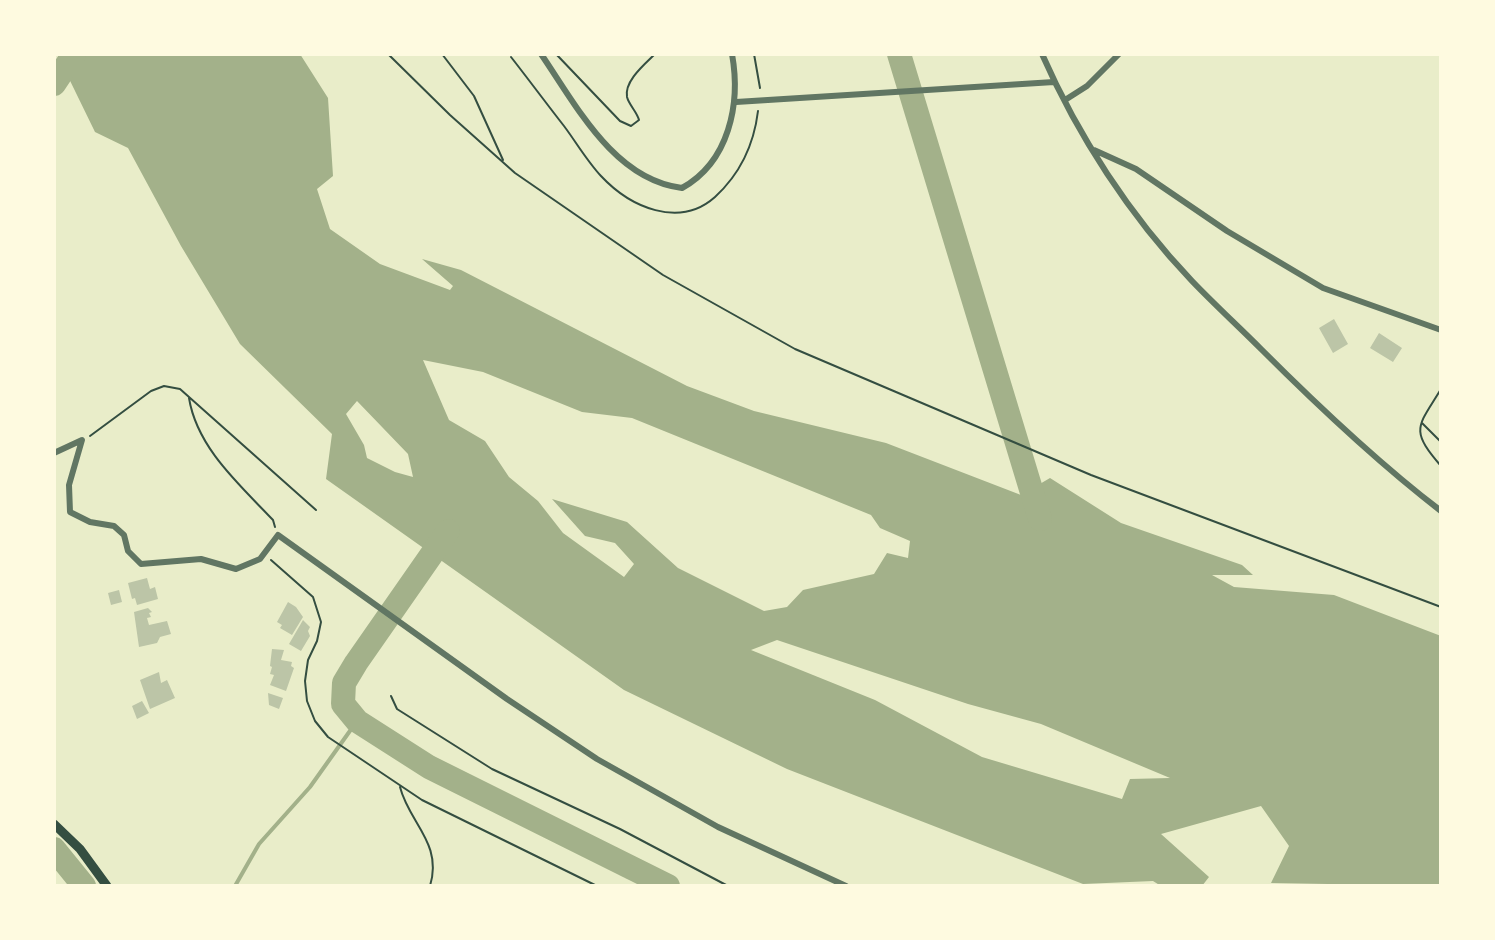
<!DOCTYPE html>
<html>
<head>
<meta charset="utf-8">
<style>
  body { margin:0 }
  #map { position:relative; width:1495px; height:940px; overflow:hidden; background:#e9edc9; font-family:"Golos Text",sans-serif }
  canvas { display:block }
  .frame { position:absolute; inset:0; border:56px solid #fefae0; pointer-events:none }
</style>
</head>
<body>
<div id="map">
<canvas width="1495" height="940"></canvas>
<div class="frame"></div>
</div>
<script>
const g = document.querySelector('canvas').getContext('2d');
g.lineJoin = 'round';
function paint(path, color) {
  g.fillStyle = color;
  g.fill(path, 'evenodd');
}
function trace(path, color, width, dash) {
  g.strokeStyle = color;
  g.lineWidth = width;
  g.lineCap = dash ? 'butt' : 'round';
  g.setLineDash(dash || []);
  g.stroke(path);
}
const water = new Path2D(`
  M 57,54 L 300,54 L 328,98 L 333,176 L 317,189 L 330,229 L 380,264 L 450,290 L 453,286 L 422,259 L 461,270 L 687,386 L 754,411 L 886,443 L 1021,495 L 1050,478 L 1121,523 L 1242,565 L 1253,575 L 1212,575 L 1234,587 L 1334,595 L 1441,636 L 1441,886 L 1271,883 L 1289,846 L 1261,806 L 1161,834 L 1209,877 L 1202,886 L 1161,886 L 1153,881 L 1083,884 L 787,769 L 624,690 L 326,479 L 332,434 L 240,344 L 181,246 L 128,148 L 95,132 ZM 423,360 L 483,372 L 582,412 L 632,418 L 871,515 L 880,528 L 910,541 L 908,558 L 887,553 L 874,574 L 803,590 L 787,607 L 764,611 L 678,568 L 627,522 L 552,499 L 585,536 L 615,543 L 634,564 L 624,577 L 563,533 L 538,501 L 509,477 L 485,441 L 449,420 ZM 357,401 L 408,454 L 413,477 L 395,472 L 367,458 L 364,445 L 346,414 ZM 777,640 L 968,704 L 1041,724 L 1170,778 L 1130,779 L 1122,799 L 982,757 L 875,700 L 751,650 Z`);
const stream = new Path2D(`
  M 235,886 L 259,844 L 310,787 L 357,721`);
const river = new Path2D(`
  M 899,54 L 1040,519
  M 54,84 L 74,54
  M 448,531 L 356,663 L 344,683 L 343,704 L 357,721 L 429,767 L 668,886
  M 54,849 L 84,886`);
const building = new Path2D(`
  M 1334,319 L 1348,344 L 1333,353 L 1319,328 Z
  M 1379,333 L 1402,348 L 1393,362 L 1370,348 Z
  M 147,578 L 150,589 L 155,587 L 158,599 L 137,605 L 135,598 L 132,599 L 128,583 Z
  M 119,590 L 122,602 L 111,605 L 108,593 Z
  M 288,602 L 296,607 L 303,617 L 292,635 L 280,628 L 282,625 L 277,622 Z
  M 148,608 L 152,612 L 149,613 L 151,617 L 147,618 L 149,625 L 167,621 L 171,634 L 160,637 L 157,643 L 139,647 L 134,612 Z
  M 303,620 L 310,627 L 308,631 L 310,636 L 301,651 L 289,644 Z
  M 272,649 L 284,650 L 281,660 L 292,662 L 291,666 L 294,668 L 286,691 L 270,685 L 274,675 L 270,674 L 272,667 L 270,666 Z
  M 159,672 L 161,683 L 167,680 L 175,698 L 150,709 L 140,680 Z
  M 268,693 L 283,698 L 279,709 L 269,705 Z
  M 142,701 L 149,713 L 137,719 L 132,706 Z`);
const path = new Path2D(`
  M 388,54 L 450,115 L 515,173 L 663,275 L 795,349 L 1091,475 L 1441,607
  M 442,54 L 474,96 L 503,160
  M 556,54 L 620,121 L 631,126 L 639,120 C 637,112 629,105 627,97 C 624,81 645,64 655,54
  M 754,54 L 760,88
  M 511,57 C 529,80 546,103 564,126 C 576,142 587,161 601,176 C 630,207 679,229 715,197 C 740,174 754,144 758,111
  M 1441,389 C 1418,427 1409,429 1441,466
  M 189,398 C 197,448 240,485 273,520 L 275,527
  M 1422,423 L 1441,442
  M 90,436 L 151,391 L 164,386 L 180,389 L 316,510
  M 271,560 L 313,597 L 321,622 L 317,641 L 308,660 L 305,681 L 307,701 L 315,721 L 328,737 L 422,800 L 597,886
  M 391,696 L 397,709 L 492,769 L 620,829 L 728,886
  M 400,787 C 409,823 443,843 430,886`);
const minor = new Path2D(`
  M 541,54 C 576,105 614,180 682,188 C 729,162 741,104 732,54
  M 1042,54 C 1078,136 1130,216 1192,281 C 1214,304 1238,326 1261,349 C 1318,406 1377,462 1441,511
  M 1065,100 L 1087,86 L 1119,54
  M 736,102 L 1054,82
  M 1094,150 L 1136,169 L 1227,231 L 1323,288 L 1441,330
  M 54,453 L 82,440 L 69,485 L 70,512 L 90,522 L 114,526 L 124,535 L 128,551 L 141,564 L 201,559 L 236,569 L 260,559 L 278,535 L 507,699 L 597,759 L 718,827 L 846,886`);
const secondary = new Path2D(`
  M 54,824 L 80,849 L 107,886`);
paint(water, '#a3b18a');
trace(stream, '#a3b18a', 4);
trace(river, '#a3b18a', 24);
paint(building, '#bcc5a7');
trace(path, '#344e41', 2);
trace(minor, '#617663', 6);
trace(secondary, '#344e41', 9);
</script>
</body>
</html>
